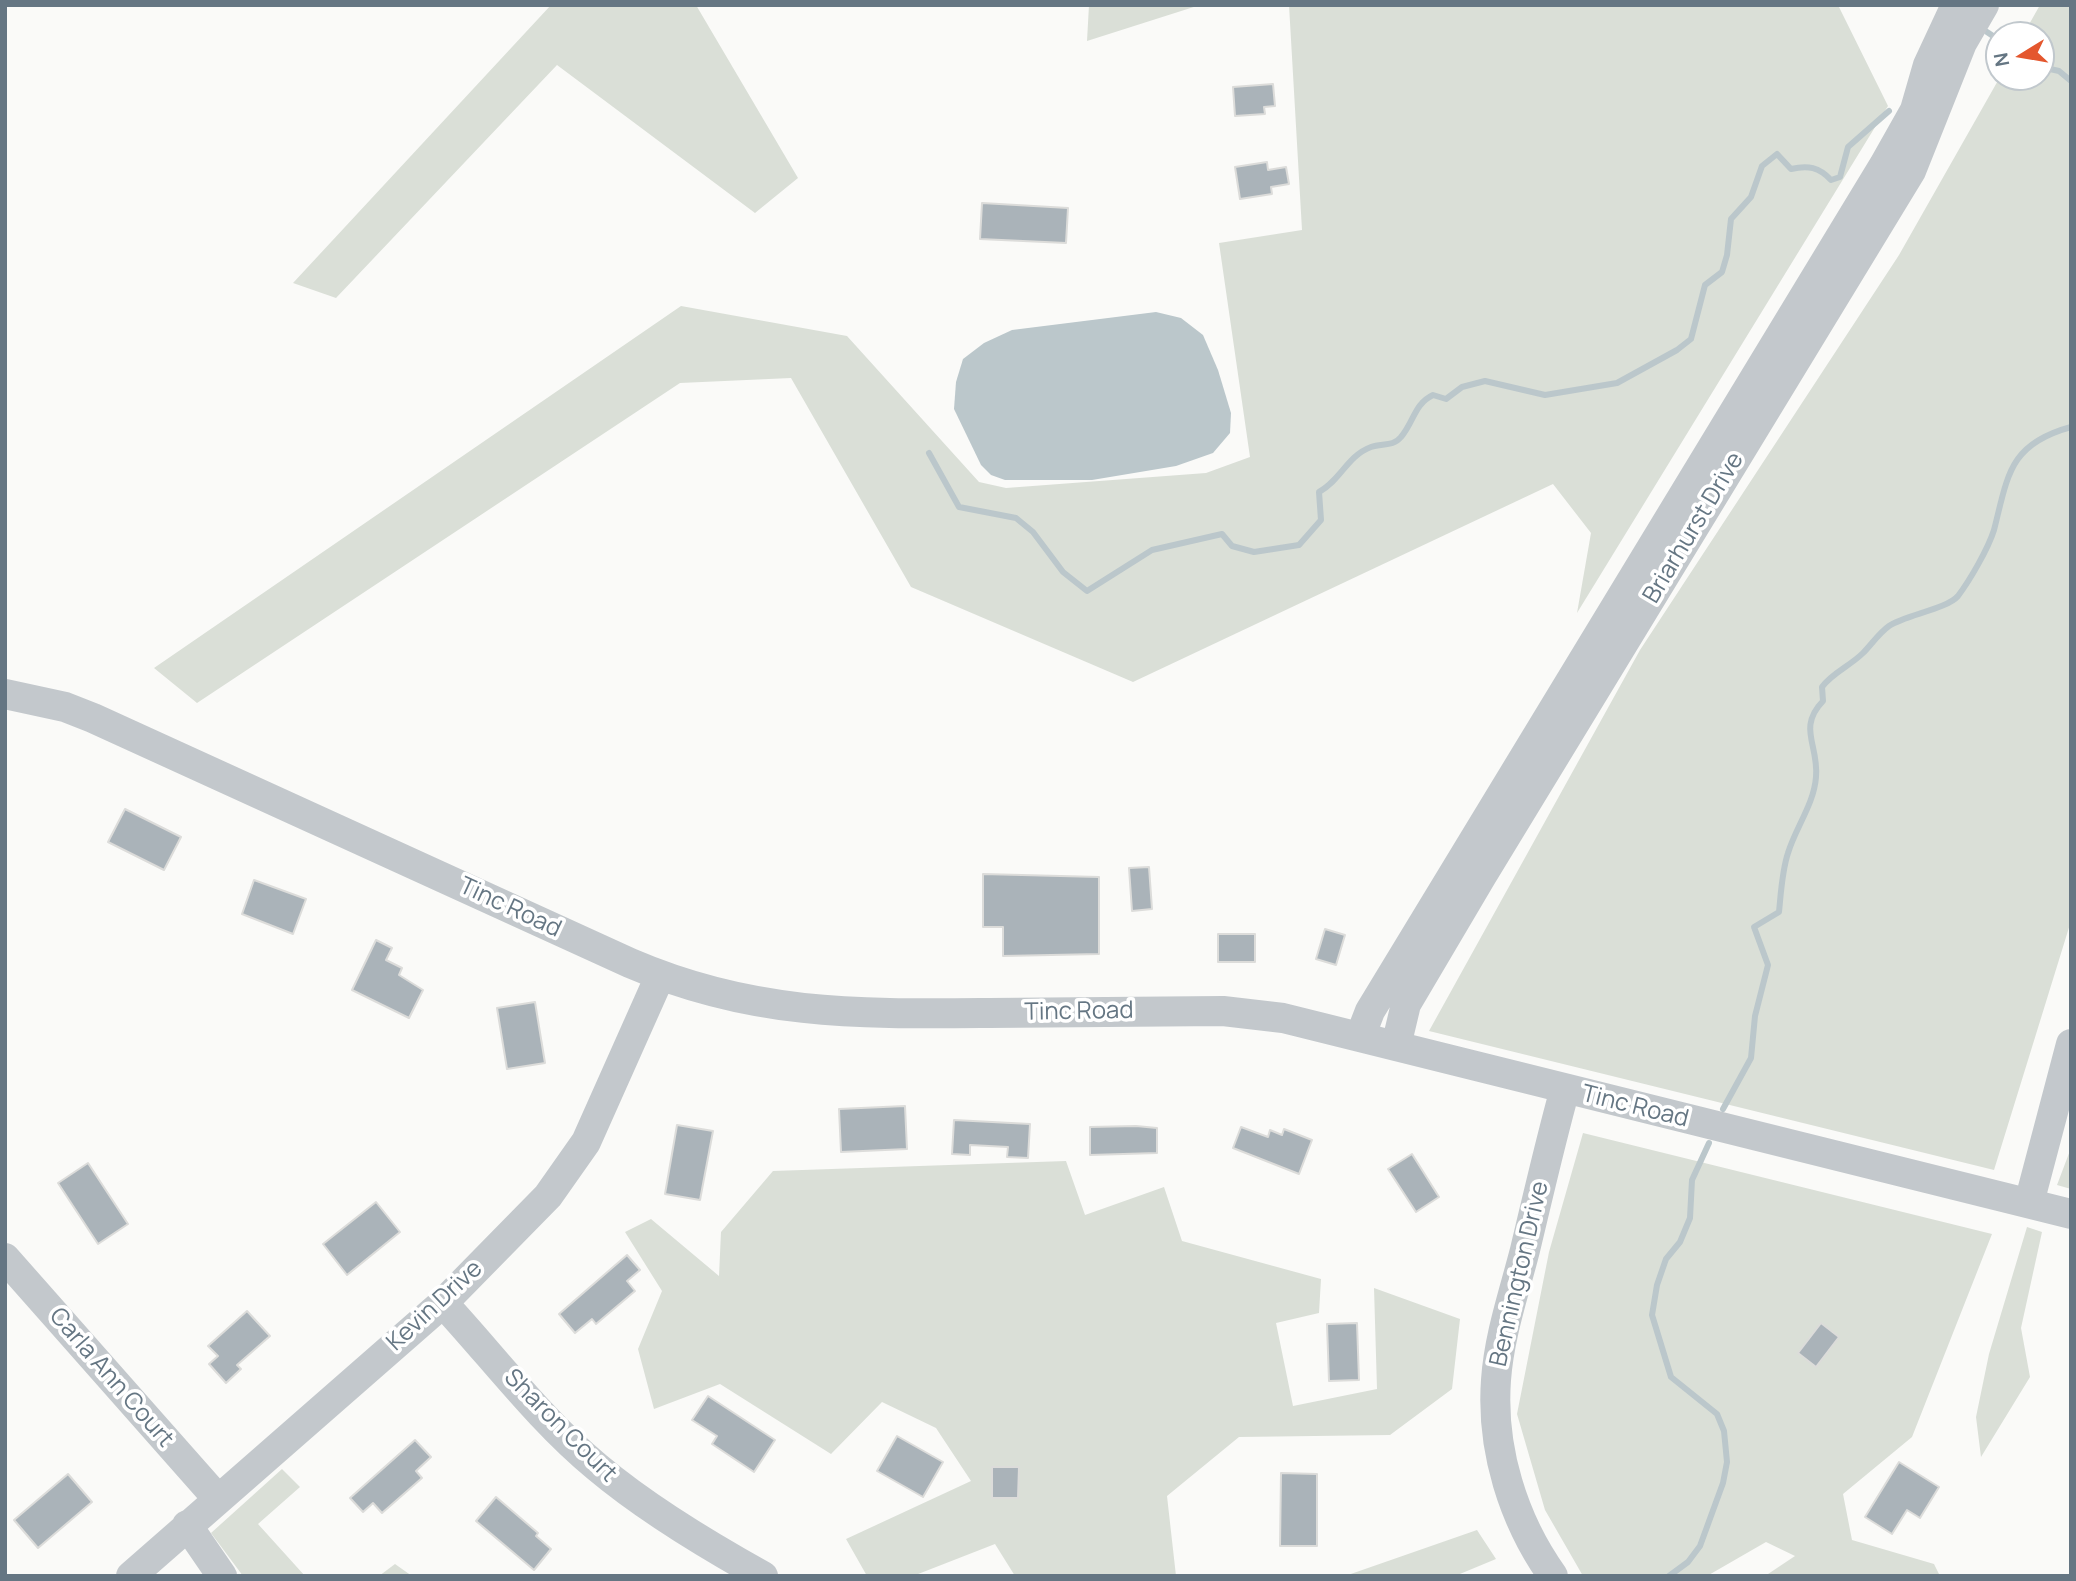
<!DOCTYPE html>
<html>
<head>
<meta charset="utf-8">
<style>
  body { margin:0 }
  #map { position:relative; width:2076px; height:1581px; overflow:hidden; background:#fafaf8; font-family:Manrope,sans-serif }
  canvas { display:block }
  .frame { position:absolute; inset:0; border:7px solid #657683; pointer-events:none }
  .north { position:absolute; left:1985px; top:21px; width:70px; height:70px; box-sizing:border-box; background:#fff; border:2px solid #c1c8cd; border-radius:50%; rotate:259deg; font-size:19px; font-weight:700; line-height:28px; text-align:center; color:#657683 }
  .north::after { content:''; display:block; margin:auto; width:24px; height:32px; background:#e4572e; clip-path:polygon(50% 0,100% 100%,50% 72%,0 100%) }
</style>
</head>
<body>
<div id="map">
<canvas width="2076" height="1581"></canvas>
<div class="frame"></div>
<div class="north">N</div>
</div>
<script>
const g = document.querySelector('canvas').getContext('2d');
g.lineJoin = 'round';
function paint(path, color) {
  g.fillStyle = color;
  g.fill(path, 'evenodd');
}
function trace(path, color, width, dash) {
  g.strokeStyle = color;
  g.lineWidth = width;
  g.lineCap = dash ? 'butt' : 'round';
  g.setLineDash(dash || []);
  g.stroke(path);
}
function drawText(font, color, halo, rows, align = 'center') {
  g.font = font + ' Manrope,sans-serif';
  g.lineWidth = 7;
  g.setLineDash([]);
  g.textBaseline = 'middle';
  g.strokeStyle = halo;
  g.fillStyle = color;
  for (const [text, x, y, turn = 0] of rows) {
    g.save();
    g.translate(x, y);
    g.rotate((+turn || 0) * Math.PI / 180);
    g.textAlign = isNaN(turn) ? turn : align;
    if (halo) g.strokeText(text, 0, 0);
    g.fillText(text, 0, 0);
    g.restore();
  }
}
const green = new Path2D(`
  M 551,5 L 696,5 L 798,178 L 755,213 L 557,65 L 336,298 L 293,283 Z
  M 1089,5 L 1200,5 L 1087,41 Z
  M 1289,5 L 1838,5 L 1888,106 L 1577,613 L 1591,533 L 1553,484 L 1133,682 L 911,587 L 791,378 L 680,383 L 197,703 L 154,668 L 681,306 L 847,336 L 979,482 L 1006,488 L 1206,473 L 1250,457 L 1219,243 L 1302,230 Z
  M 2040,5 L 2071,5 L 2071,921 L 1994,1170 L 1429,1031 L 1640,650 L 1899,255 L 2000,77 L 2041,77 L 2041,35 L 2023,35 Z
  M 1583,1133 L 1992,1234 L 1912,1437 L 1843,1494 L 1852,1540 L 1934,1564 L 1940,1576 L 1765,1576 L 1795,1556 L 1766,1542 L 1707,1576 L 1583,1576 L 1545,1510 L 1517,1414 L 1549,1252 Z
  M 2071,1148 L 2071,1189 L 2057,1185 Z
  M 1066,1161 L 1085,1215 L 1164,1187 L 1182,1241 L 1321,1279 L 1319,1313 L 1276,1323 L 1293,1406 L 1377,1389 L 1374,1288 L 1460,1319 L 1452,1389 L 1390,1435 L 1239,1437 L 1167,1496 L 1176,1576 L 1015,1576 L 995,1544 L 913,1576 L 867,1576 L 846,1539 L 971,1481 L 936,1428 L 882,1402 L 831,1454 L 720,1384 L 654,1409 L 638,1349 L 662,1291 L 625,1232 L 651,1219 L 719,1276 L 721,1232 L 773,1171 Z
  M 2027,1227 L 2042,1232 L 2021,1328 L 2030,1377 L 1981,1457 L 1976,1417 L 1989,1354 Z
  M 282,1469 L 300,1487 L 258,1524 L 305,1576 L 243,1576 L 211,1533 Z
  M 1477,1530 L 1496,1559 L 1455,1576 L 1345,1576 Z
  M 395,1564 L 412,1576 L 379,1576 Z`);
const water = new Path2D(`
  M 1156,312 L 1181,318 L 1203,335 L 1218,370 L 1231,413 L 1230,433 L 1213,453 L 1176,466 L 1092,480 L 1005,480 L 991,475 L 981,465 L 954,409 L 956,382 L 963,359 L 984,343 L 1012,330 Z`);
const stream = new Path2D(`
  M 1987,32 L 1999,40
  M 2041,67 L 2059,71 L 2071,81
  M 929,453 L 959,507 L 1016,518 L 1033,532 L 1063,572 L 1087,591 L 1152,550 L 1222,534 L 1232,546 L 1254,552 L 1299,545 L 1321,520 L 1319,492 C 1341,480 1347,456 1371,447 C 1382,443 1393,447 1401,437 C 1414,422 1414,404 1433,395 L 1446,399 L 1462,387 L 1485,381 L 1545,395 L 1617,383 L 1677,350 L 1691,339 L 1705,285 L 1722,272 L 1727,255 L 1731,219 L 1751,197 L 1762,166 L 1777,154 L 1791,169 C 1808,165 1819,167 1831,180 L 1840,177 L 1848,147 L 1889,111
  M 1723,1109 L 1751,1058 L 1755,1016 L 1768,965 L 1754,927 L 1779,912 C 1781,892 1782,871 1788,853 C 1796,827 1814,804 1816,777 C 1819,745 1797,728 1823,701 L 1822,687 C 1832,673 1850,666 1863,653 C 1871,645 1879,633 1889,626 C 1905,615 1947,609 1958,596 C 1970,580 1988,549 1994,530 C 2008,475 2009,444 2071,427
  M 1669,1576 L 1688,1562 L 1700,1546 L 1723,1483 L 1727,1462 L 1724,1431 L 1717,1414 L 1671,1377 L 1652,1315 L 1657,1285 L 1666,1259 L 1680,1242 L 1690,1218 L 1692,1180 L 1709,1143`);
const building = new Path2D(`
  M 1273,84 L 1275,106 L 1264,107 L 1265,114 L 1235,116 L 1233,87 Z
  M 1267,162 L 1268,170 L 1286,167 L 1289,184 L 1271,187 L 1272,194 L 1240,199 L 1235,167 Z
  M 982,203 L 1068,208 L 1066,243 L 980,239 Z
  M 125,809 L 181,837 L 164,870 L 108,842 Z
  M 1149,867 L 1152,909 L 1132,911 L 1129,868 Z
  M 983,874 L 1099,877 L 1099,954 L 1003,956 L 1003,927 L 983,927 Z
  M 254,880 L 306,899 L 293,934 L 242,914 Z
  M 1325,929 L 1345,935 L 1336,965 L 1316,959 Z
  M 1218,934 L 1255,934 L 1255,962 L 1218,962 Z
  M 376,940 L 392,948 L 386,960 L 402,968 L 399,975 L 423,990 L 409,1018 L 352,990 Z
  M 535,1002 L 545,1063 L 507,1069 L 497,1008 Z
  M 905,1106 L 907,1149 L 841,1152 L 839,1109 Z
  M 954,1120 L 1030,1124 L 1028,1158 L 1007,1157 L 1008,1147 L 970,1145 L 970,1155 L 952,1154 Z
  M 677,1125 L 713,1131 L 700,1200 L 665,1194 Z
  M 1136,1126 L 1157,1128 L 1157,1153 L 1090,1155 L 1090,1127 Z
  M 1241,1127 L 1268,1137 L 1270,1130 L 1282,1135 L 1284,1129 L 1312,1140 L 1299,1174 L 1233,1148 Z
  M 1412,1154 L 1439,1197 L 1416,1212 L 1388,1169 Z
  M 88,1163 L 128,1224 L 98,1244 L 58,1183 Z
  M 376,1202 L 400,1232 L 347,1275 L 323,1244 Z
  M 627,1255 L 640,1270 L 627,1281 L 635,1291 L 596,1324 L 592,1319 L 575,1333 L 559,1314 Z
  M 247,1311 L 270,1336 L 237,1365 L 241,1369 L 226,1383 L 209,1364 L 218,1356 L 208,1346 Z
  M 1357,1323 L 1359,1380 L 1329,1381 L 1327,1324 Z
  M 1821,1323 L 1839,1337 L 1816,1367 L 1798,1353 Z
  M 708,1396 L 775,1440 L 754,1472 L 712,1444 L 717,1436 L 692,1420 Z
  M 897,1436 L 943,1462 L 923,1497 L 877,1471 Z
  M 415,1440 L 431,1457 L 416,1471 L 422,1478 L 382,1513 L 373,1503 L 363,1512 L 350,1498 Z
  M 1899,1462 L 1939,1487 L 1920,1518 L 1907,1510 L 1892,1534 L 1865,1517 Z
  M 992,1467 L 1019,1467 L 1018,1498 L 992,1498 Z
  M 1281,1473 L 1317,1474 L 1317,1546 L 1280,1546 Z
  M 68,1474 L 92,1502 L 38,1548 L 14,1520 Z
  M 496,1497 L 538,1533 L 536,1536 L 551,1549 L 534,1570 L 476,1521 Z`);
const minor = new Path2D(`
  M 5,694 L 65,707 L 93,718 L 630,963 C 753,1016 859,1014 989,1013 C 1067,1012 1145,1011 1223,1011 L 1283,1018 L 2071,1214
  M 1360,1037 L 1370,1011 L 1884,165 L 1915,110 L 1928,65 L 1956,5
  M 1396,1046 L 1406,1004 L 1481,877 L 1911,171 L 1962,43 L 1984,5
  M 2029,1203 L 2071,1044
  M 5,1258 L 218,1499
  M 443,1303 C 493,1357 540,1420 597,1467 C 647,1509 707,1545 763,1576
  M 187,1525 L 222,1576
  M 131,1576 L 443,1303 L 548,1196 L 586,1142 L 660,976
  M 1553,1576 C 1513,1520 1491,1449 1496,1380 C 1499,1336 1514,1293 1525,1250 C 1538,1196 1550,1143 1565,1089`);
const streetNames = [
  ["Briarhurst Drive",1694,528,-59],
  ["Tinc Road",510,908,25],
  ["Tinc Road",1079,1012,-1],
  ["Tinc Road",1635,1107,14],
  ["Bennington Drive",1520,1274,-77],
  ["Kevin Drive",435,1306,-43],
  ["Carla Ann Court",111,1378,49],
  ["Sharon Court",560,1426,45]
];
paint(green, '#dadfd7');
paint(water, '#bbc7cb');
trace(stream, '#bbc7cb', 6);
paint(building, '#aab3b9');
trace(building, '#dcdcda', 2);
trace(minor, '#c3c8cc', 30);
drawText('24px', '#657683', '#fff', streetNames);
</script>
</body>
</html>
